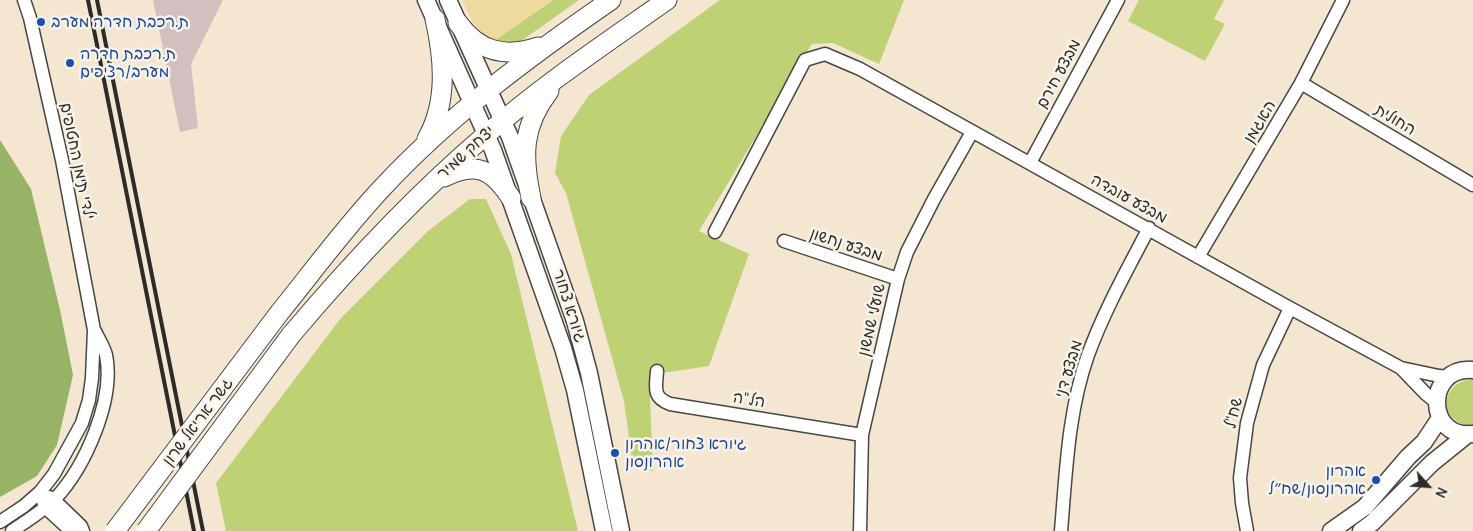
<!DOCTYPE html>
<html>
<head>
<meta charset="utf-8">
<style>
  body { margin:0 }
  #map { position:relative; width:1473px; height:531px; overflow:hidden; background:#f5e6d1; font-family:Delius,sans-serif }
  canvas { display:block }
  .north { position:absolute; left:1403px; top:461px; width:50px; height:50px; -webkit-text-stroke:4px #f7f3e8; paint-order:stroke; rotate:116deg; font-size:14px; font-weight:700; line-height:20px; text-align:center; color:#2b2b2b }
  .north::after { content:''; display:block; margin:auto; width:18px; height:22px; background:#2b2b2b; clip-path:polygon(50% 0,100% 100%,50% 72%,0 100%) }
</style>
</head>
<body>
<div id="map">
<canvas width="1473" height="531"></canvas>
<div class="north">N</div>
</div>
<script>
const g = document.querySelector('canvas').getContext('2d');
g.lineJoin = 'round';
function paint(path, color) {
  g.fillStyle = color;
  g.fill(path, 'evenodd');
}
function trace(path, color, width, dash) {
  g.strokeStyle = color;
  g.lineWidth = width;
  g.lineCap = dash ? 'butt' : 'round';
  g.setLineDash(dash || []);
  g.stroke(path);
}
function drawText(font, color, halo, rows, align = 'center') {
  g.font = font + ' Delius,"Playpen Sans Hebrew",sans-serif';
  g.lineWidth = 5;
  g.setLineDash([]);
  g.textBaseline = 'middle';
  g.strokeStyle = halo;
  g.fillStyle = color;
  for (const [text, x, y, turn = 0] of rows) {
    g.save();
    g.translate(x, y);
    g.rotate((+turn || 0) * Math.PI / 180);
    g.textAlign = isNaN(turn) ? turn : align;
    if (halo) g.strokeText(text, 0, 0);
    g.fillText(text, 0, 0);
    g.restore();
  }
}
const industrial = new Path2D(`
  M 153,0 L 223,0 L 191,64 L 198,128 L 180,132 Z`);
const green = new Path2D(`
  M 553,0 L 579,0 L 524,39 L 516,43 L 491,43 Z
  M 720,0 L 904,0 L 879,64 L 833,43 L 812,44 L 699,231 L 749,254 L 709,366 L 649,375 L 653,471 L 633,467 L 624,401 L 566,193 L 555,173 L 561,136 L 589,95 Z
  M 1139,0 L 1224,0 L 1214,19 L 1225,24 L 1205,61 L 1128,21 Z
  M 470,199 L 486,199 L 511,254 L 578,531 L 226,531 L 216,483 L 341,318 L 428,231 Z
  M 1473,379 L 1473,426 C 1438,424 1438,382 1473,379 Z`);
const forest = new Path2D(`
  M 0,140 L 31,189 L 60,310 L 73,375 L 57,445 L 37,476 L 0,497 Z`);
const sand = new Path2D(`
  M 462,0 L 552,0 L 491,43 L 473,23 Z`);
const minor = new Path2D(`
  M 1301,83 L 1473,185
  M 1030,163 L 1118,0
  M 715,232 L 805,60 L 825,54 L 860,69 L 1290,308 L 1401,368 L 1439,376 L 1449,377
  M 784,241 L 898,279
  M 1198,257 L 1301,83 L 1343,0
  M 1401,368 L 1426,394 L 1436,402
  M 657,371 C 656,388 652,397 670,404 L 862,435
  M 49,497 L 54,500 L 81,526 L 83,531
  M 43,501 L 45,507 L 71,531
  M 0,522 L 24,506 L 40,492 L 54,474 L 82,423 L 89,400 L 92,378 L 94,330 L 62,160 L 30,18 L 24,0
  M 12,531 C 26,521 42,512 55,499 C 85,467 115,400 106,355 C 104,347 98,338 95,331
  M 860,531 L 862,435 L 898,279 L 907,252 L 934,199 L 972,132
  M 1061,531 C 1066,473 1068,411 1088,355 C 1104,311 1127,270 1149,228
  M 1247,531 L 1242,503 L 1240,478 L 1247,423 L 1263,365 L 1290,308`);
const tertiary = new Path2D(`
  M 426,0 L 493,150 L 563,348 L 575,390 L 604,531
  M 448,0 L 510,137 L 575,321 L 589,373 L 621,531
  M 1473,370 C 1424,366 1426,440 1473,434
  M 1331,531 L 1365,507 L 1408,457 L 1424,442 L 1440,418
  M 1361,531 L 1372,523 L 1432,463 L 1468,434`);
const secondary = new Path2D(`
  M 458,23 C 479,52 505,58 538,47
  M 427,139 C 448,102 444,59 435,19
  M 444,177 C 476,161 492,169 511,198
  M 531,198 C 522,156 522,126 549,91
  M 280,312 C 314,270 346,226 383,187 C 451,114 530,56 611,0
  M 291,335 C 351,264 415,195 487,134 C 543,85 606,43 667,0`);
const rail = new Path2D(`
  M 88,0 L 194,531
  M 97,0 L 203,531`);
const secondaryBridge = new Path2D(`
  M 115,531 L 280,312
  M 146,531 L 291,335`);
const markers = [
  [41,22,5,"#1a4fb4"],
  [70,63,5,"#1a4fb4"],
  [615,453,5,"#1a4fb4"],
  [1376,480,5,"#1a4fb4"]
];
const transitNames = [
  ["ת.רכבת חדרה מערב",51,22],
  ["ת.רכבת חדרה",80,54],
  ["מערב/רציפים",80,72],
  ["גיורא צחור/אהרון",625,444],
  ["אהרונסון",625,462],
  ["אהרון",1366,471,"right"],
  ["אהרונסון/שח״ל",1366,489,"right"]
];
const streetNames = [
  ["מבצע חירם",1059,74,-62],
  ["החולית",1395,120,31],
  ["האגמן",1260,122,-59],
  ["יצחק שמיר",466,153,-42],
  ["ילדי תימן החטופים",77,161,78],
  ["מבצע עובדה",1129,199,29],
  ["מבצע נחשון",846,245,18],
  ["גיורא צחור",569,306,72],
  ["שועלי שמשון",872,320,-77],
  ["מבצע דני",1069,369,-73],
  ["הל\"ה",749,400,9],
  ["שח\"ל",1234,413,-77],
  ["גשר אריאל שרון",198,422,-53]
];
paint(industrial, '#d2bfc0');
paint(green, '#bed175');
paint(forest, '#96b366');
paint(sand, '#eeda9e');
trace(minor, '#494744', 15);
trace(tertiary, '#494744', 19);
trace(secondary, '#494744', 21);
trace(minor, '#fff', 12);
trace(tertiary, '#fff', 16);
trace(secondary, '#fff', 19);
trace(rail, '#2b2b2b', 4);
trace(secondaryBridge, '#494744', 21, []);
trace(secondaryBridge, '#fff', 19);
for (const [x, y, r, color] of markers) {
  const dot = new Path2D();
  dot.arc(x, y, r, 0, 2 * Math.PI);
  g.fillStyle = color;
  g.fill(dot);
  trace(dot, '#f7f3e8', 2);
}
drawText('16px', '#164399', '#f7f3e8', transitNames, 'left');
drawText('16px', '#2b2b2b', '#f7f3e8', streetNames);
</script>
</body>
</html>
